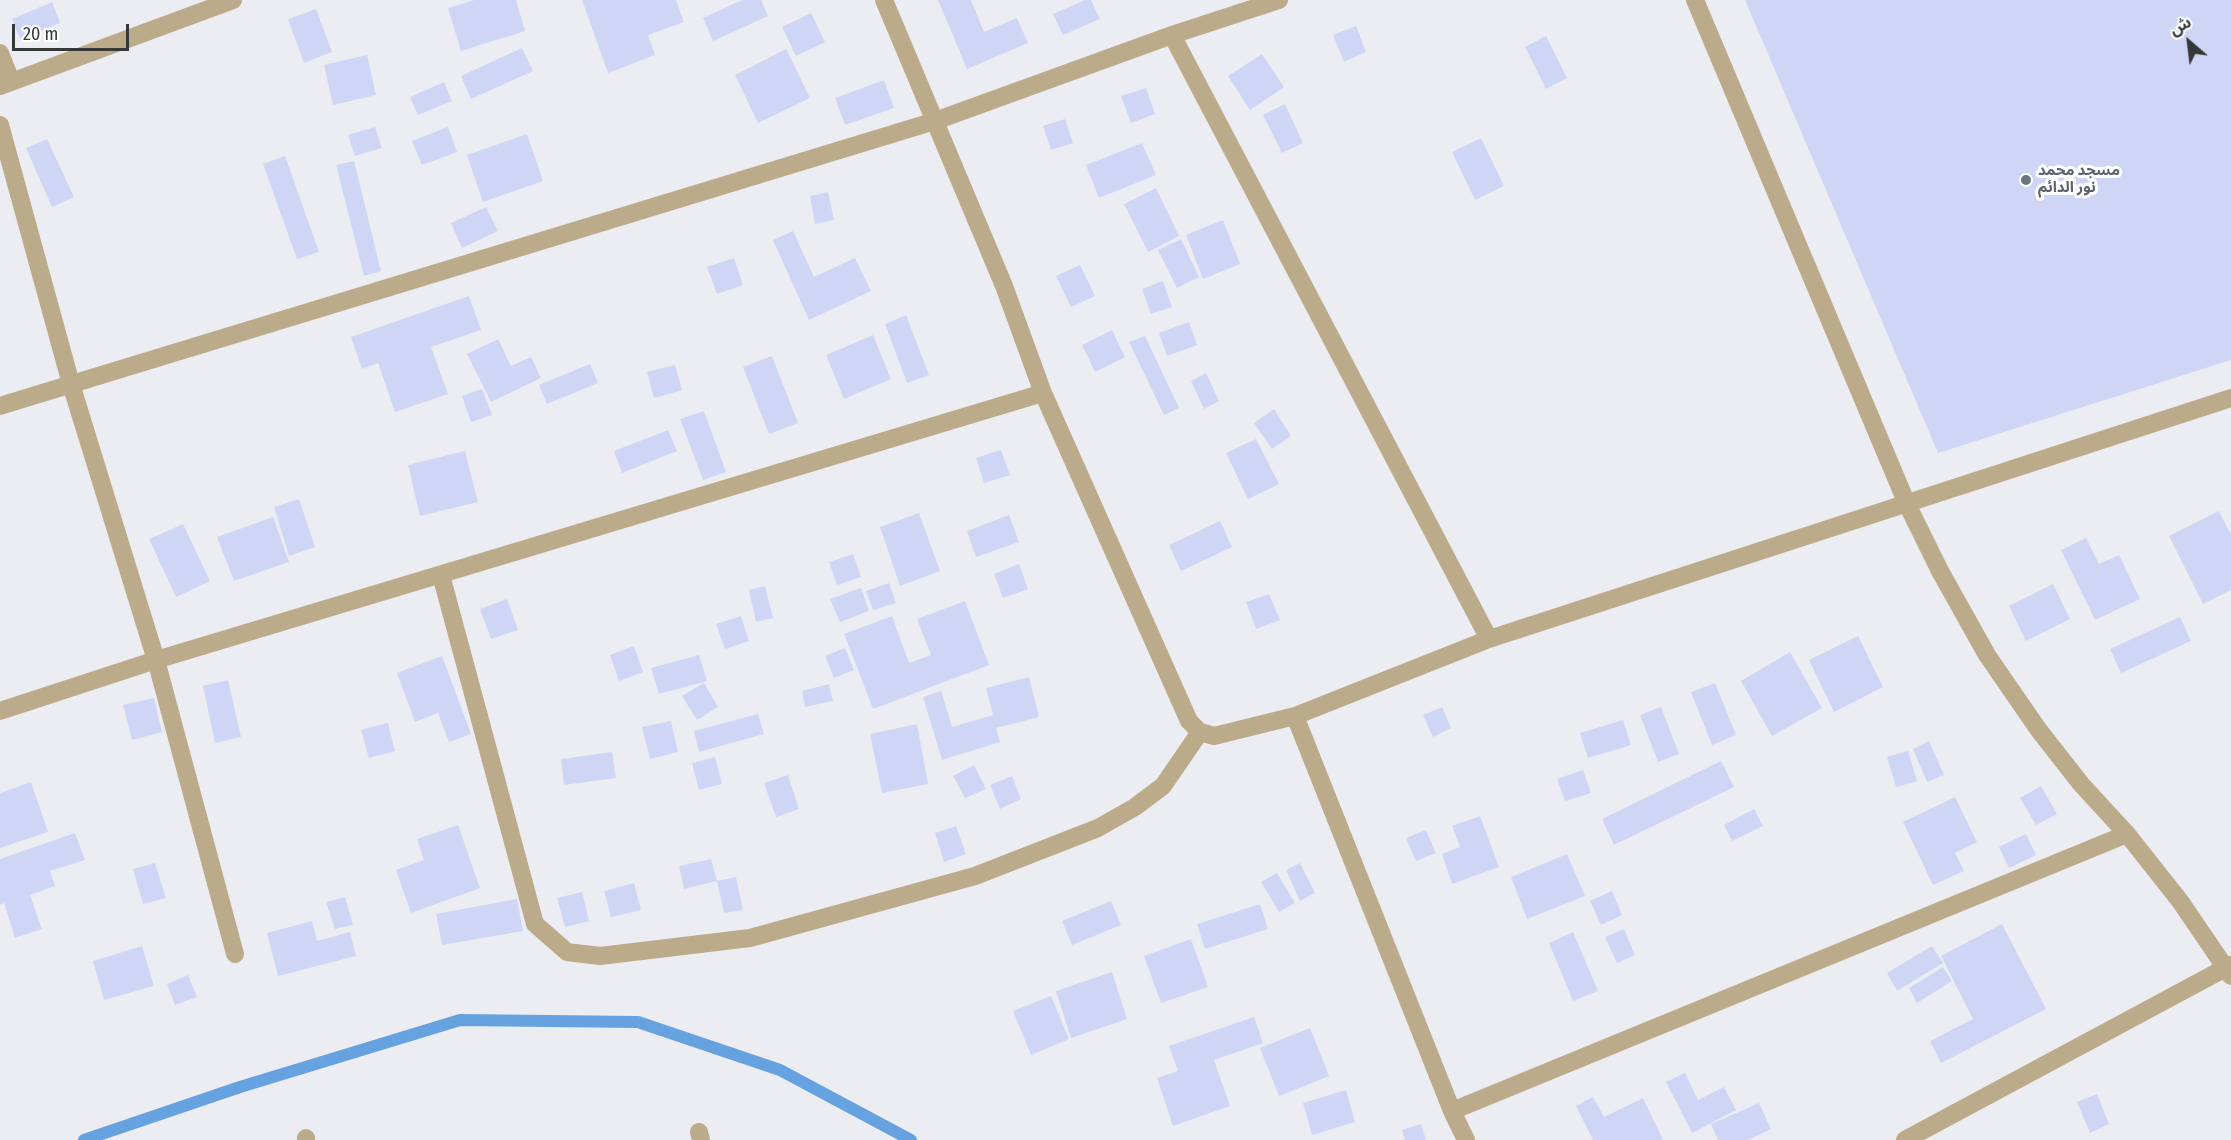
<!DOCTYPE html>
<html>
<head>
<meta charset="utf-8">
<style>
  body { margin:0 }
  #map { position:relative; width:2231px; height:1140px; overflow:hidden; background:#ecedf2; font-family:"Fira Sans Condensed","Noto Sans Arabic",sans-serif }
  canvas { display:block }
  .north { position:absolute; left:2159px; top:12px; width:60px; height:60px; -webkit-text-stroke:4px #fff; paint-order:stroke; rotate:332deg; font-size:16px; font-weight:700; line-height:24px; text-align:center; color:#363739 }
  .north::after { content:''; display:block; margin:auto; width:21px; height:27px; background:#363739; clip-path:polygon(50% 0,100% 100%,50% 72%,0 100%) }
  .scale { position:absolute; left:12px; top:24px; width:117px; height:27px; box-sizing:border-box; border:3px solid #363739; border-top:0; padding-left:8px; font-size:18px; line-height:21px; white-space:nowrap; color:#363739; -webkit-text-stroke:4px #fff; paint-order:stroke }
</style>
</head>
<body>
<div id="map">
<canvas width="2231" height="1140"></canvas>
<div class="north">ش</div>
<div class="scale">20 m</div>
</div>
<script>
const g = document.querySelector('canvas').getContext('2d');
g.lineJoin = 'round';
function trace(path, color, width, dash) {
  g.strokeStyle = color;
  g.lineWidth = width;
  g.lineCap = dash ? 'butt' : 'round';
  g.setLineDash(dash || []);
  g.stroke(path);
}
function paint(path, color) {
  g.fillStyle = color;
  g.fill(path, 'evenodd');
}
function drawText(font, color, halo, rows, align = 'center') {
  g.font = font + ' "Fira Sans Condensed","Noto Sans Arabic",sans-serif';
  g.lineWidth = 6;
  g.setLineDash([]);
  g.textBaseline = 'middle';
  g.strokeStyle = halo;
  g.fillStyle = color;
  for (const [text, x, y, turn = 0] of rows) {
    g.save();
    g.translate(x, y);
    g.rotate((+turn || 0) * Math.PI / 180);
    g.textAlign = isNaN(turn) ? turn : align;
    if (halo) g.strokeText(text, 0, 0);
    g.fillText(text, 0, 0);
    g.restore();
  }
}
const stream = new Path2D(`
  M 84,1140 L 240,1087 L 460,1020 L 638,1022 L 780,1070 L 911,1140`);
const building = new Path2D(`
  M 474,0 L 516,0 L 525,31 L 461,51 L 448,8 Z
  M 582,0 L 676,0 L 684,22 L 648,35 L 655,55 L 608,73 Z
  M 742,0 L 761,0 L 768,16 L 713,41 L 703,18 Z
  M 938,0 L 971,0 L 984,32 L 1017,18 L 1028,43 L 967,69 Z
  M 1085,0 L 1091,0 L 1100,19 L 1063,35 L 1053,14 Z
  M 1745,0 L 2231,0 L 2231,360 L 1938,453 Z
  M 52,2 L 60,23 L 20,39 L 12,19 Z
  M 316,9 L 332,52 L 304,63 L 288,19 Z
  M 811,13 L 825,42 L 796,56 L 782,27 Z
  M 1356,26 L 1366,52 L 1344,62 L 1333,35 Z
  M 1546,36 L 1567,78 L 1546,89 L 1525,47 Z
  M 522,48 L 533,71 L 471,99 L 461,76 Z
  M 786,49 L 810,98 L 758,123 L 735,75 Z
  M 1262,54 L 1284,87 L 1250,110 L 1228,76 Z
  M 367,55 L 376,95 L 333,105 L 324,65 Z
  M 884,80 L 894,108 L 845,125 L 835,98 Z
  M 444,82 L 452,101 L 418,115 L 410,97 Z
  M 1146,88 L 1155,114 L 1131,123 L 1121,96 Z
  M 1285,104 L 1303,143 L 1282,153 L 1263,115 Z
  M 1065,119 L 1073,143 L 1051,150 L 1043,126 Z
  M 375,127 L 382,148 L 355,156 L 348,135 Z
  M 448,127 L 457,152 L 422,165 L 412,141 Z
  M 527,134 L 543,181 L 483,202 L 467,155 Z
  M 1481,138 L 1504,186 L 1475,200 L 1452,152 Z
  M 47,139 L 74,197 L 52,207 L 26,148 Z
  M 1142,143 L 1156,175 L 1099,198 L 1086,165 Z
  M 285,156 L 319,252 L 297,259 L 263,164 Z
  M 354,161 L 381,271 L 364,276 L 336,165 Z
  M 1156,188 L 1179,236 L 1148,252 L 1124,204 Z
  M 828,192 L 834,220 L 815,224 L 810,196 Z
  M 486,207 L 498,231 L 462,248 L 451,223 Z
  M 1223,220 L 1240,264 L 1203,279 L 1186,235 Z
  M 793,231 L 814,277 L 855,258 L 871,291 L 809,320 L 773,240 Z
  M 1181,239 L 1199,277 L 1177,288 L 1158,250 Z
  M 734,258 L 743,285 L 717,294 L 707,267 Z
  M 1080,265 L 1095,296 L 1071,307 L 1056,276 Z
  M 1163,281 L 1172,307 L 1151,314 L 1142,289 Z
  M 469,296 L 481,330 L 431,347 L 448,394 L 395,412 L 378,363 L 362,369 L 351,337 Z
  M 906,315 L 929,375 L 907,383 L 885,324 Z
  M 1189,322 L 1197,345 L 1167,356 L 1159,333 Z
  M 1112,330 L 1125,357 L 1095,372 L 1082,345 Z
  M 873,335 L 891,379 L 844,399 L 826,355 Z
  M 1145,336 L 1179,408 L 1164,415 L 1129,342 Z
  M 498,339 L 511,366 L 531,357 L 541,378 L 491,402 L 467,354 Z
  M 772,356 L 798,423 L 769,434 L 743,367 Z
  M 590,364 L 598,383 L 547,404 L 539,385 Z
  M 675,365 L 682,390 L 654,398 L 647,372 Z
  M 1206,373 L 1219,401 L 1204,409 L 1191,381 Z
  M 482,389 L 492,415 L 471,422 L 462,396 Z
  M 1274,409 L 1291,436 L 1272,449 L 1254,423 Z
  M 704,411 L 726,472 L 703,480 L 680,419 Z
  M 668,430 L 677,451 L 622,473 L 614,451 Z
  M 1256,439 L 1279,484 L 1248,499 L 1226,453 Z
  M 1001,450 L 1010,475 L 984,483 L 976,458 Z
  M 465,451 L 478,502 L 420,516 L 408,465 Z
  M 299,499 L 315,547 L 289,556 L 274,507 Z
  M 2219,511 L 2231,535 L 2231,590 L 2203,604 L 2169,536 Z
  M 919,513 L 940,571 L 900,586 L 880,527 Z
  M 1009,515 L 1019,542 L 976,557 L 967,531 Z
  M 273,517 L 289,562 L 234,581 L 217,537 Z
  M 1220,521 L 1232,547 L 1181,571 L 1169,545 Z
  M 183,524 L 210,581 L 176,597 L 149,539 Z
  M 2086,538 L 2099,564 L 2119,555 L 2140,599 L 2095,620 L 2061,550 Z
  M 853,554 L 861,577 L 837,585 L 829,562 Z
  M 1019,564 L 1028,589 L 1003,598 L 994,574 Z
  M 889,583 L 896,603 L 873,610 L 866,591 Z
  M 2053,584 L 2070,619 L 2026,641 L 2009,606 Z
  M 765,586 L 773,618 L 756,622 L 749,590 Z
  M 861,588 L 869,611 L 840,622 L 830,599 Z
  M 1269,594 L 1280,620 L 1256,629 L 1246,602 Z
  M 507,599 L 518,630 L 491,639 L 480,609 Z
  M 965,601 L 989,665 L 873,709 L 844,634 L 892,616 L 909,663 L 931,655 L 917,619 Z
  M 741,616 L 749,641 L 725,649 L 716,624 Z
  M 2180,617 L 2191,641 L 2121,673 L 2110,649 Z
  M 1858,636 L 1883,687 L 1834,712 L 1809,660 Z
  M 634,646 L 643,672 L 619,681 L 610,655 Z
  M 845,648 L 854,670 L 834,678 L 825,656 Z
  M 1790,652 L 1822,708 L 1772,736 L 1741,681 Z
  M 699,655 L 707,681 L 659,694 L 651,668 Z
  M 442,656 L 471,734 L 449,742 L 438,713 L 415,722 L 397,673 Z
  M 1029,677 L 1039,717 L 996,728 L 1000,742 L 942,760 L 923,697 L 941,691 L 952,727 L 993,715 L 986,688 Z
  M 228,680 L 241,737 L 215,743 L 203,686 Z
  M 704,683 L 718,707 L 697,720 L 682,696 Z
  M 1715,683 L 1736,735 L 1712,745 L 1691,692 Z
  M 829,684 L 833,701 L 805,707 L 802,691 Z
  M 154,698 L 162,732 L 132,740 L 123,705 Z
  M 1442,707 L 1451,728 L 1433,737 L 1423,715 Z
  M 1661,707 L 1679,754 L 1658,762 L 1640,715 Z
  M 758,714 L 764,734 L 699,752 L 694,731 Z
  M 1623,720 L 1631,745 L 1588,758 L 1580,733 Z
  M 671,721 L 678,752 L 650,759 L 642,727 Z
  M 388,723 L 395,751 L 369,758 L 361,730 Z
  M 917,724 L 928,784 L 882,793 L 870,734 Z
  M 1929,741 L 1944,775 L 1927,782 L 1913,749 Z
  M 1908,751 L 1917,781 L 1896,787 L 1887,757 Z
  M 612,752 L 616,778 L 564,785 L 561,759 Z
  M 715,757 L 722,784 L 699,790 L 692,763 Z
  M 1721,761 L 1734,787 L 1614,845 L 1602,819 Z
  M 974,765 L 986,789 L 965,798 L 953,776 Z
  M 1583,770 L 1591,793 L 1565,801 L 1557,779 Z
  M 788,775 L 799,809 L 776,817 L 764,783 Z
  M 1012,776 L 1021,799 L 1000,809 L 990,785 Z
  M 31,782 L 48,832 L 0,848 L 0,793 Z
  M 2041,786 L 2057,814 L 2036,825 L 2020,798 Z
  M 1955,797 L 1977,842 L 1955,853 L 1964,871 L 1933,885 L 1903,822 Z
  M 1754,809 L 1763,826 L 1732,841 L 1724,825 Z
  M 1480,816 L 1499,867 L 1452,884 L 1442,854 L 1460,847 L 1452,826 Z
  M 458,825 L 480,888 L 411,913 L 396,870 L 424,860 L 417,839 Z
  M 956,826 L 966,854 L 944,862 L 935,833 Z
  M 1426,830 L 1436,853 L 1416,861 L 1406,838 Z
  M 75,833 L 85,860 L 50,871 L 55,886 L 30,895 L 42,929 L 15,938 L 4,903 L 0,905 L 0,859 Z
  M 2026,834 L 2036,855 L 2009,868 L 1999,847 Z
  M 1567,854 L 1585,896 L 1527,919 L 1511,877 Z
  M 711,859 L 717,881 L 684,889 L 679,866 Z
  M 155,863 L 166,898 L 143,904 L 133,869 Z
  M 1300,863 L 1315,893 L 1300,901 L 1286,870 Z
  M 1277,873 L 1295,903 L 1279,912 L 1261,882 Z
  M 736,877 L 743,910 L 724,913 L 717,881 Z
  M 634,883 L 641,910 L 611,917 L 604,891 Z
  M 1612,891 L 1622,915 L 1601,925 L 1590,901 Z
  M 582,892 L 589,921 L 565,927 L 557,898 Z
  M 345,897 L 353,925 L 335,929 L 326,902 Z
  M 517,899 L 523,931 L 442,945 L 436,914 Z
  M 1111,901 L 1121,925 L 1072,945 L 1062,921 Z
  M 1260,904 L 1268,929 L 1205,949 L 1197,924 Z
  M 312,921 L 317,941 L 350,932 L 356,956 L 278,976 L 267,933 Z
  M 2002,924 L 2046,1009 L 1941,1063 L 1930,1041 L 1973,1019 L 1941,956 Z
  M 1624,929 L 1635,955 L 1617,963 L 1605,937 Z
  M 1573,932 L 1598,991 L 1573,1001 L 1549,943 Z
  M 1191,939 L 1208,987 L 1161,1003 L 1144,956 Z
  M 142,946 L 154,986 L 104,1000 L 93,961 Z
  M 1932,946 L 1943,963 L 1897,991 L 1887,973 Z
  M 1943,967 L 1952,981 L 1917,1003 L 1909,988 Z
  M 1112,972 L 1127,1019 L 1071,1038 L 1056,991 Z
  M 188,975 L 197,997 L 175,1005 L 167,984 Z
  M 1051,996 L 1069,1039 L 1031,1055 L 1013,1011 Z
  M 1254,1017 L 1263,1043 L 1214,1060 L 1230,1106 L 1173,1126 L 1157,1078 L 1178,1071 L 1169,1046 Z
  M 1310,1028 L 1329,1076 L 1279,1096 L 1260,1048 Z
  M 1685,1073 L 1698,1100 L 1724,1087 L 1736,1110 L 1692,1133 L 1666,1082 Z
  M 1346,1090 L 1355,1122 L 1312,1135 L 1303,1103 Z
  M 2097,1094 L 2109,1124 L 2090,1133 L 2077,1102 Z
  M 1593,1097 L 1604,1117 L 1643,1098 L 1663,1140 L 1593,1140 L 1576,1106 Z
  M 1759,1103 L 1771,1129 L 1748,1140 L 1718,1140 L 1711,1124 Z
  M 1421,1124 L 1426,1140 L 1405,1140 L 1402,1130 Z`);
const minor = new Path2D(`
  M 884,0 L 1004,286 L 1043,393 L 1189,721 L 1200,732 L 1214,736 L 1295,716 L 1489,639 L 2231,398
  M 1695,0 L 1907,504 L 1940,571 L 1987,655 L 2038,729 L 2081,784 L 2127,834 L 2180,901 L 2231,976
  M 1172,35 L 1489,639
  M 0,53 L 11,81
  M 0,86 L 233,0
  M 0,125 L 71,384 L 156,660 L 235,954
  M 0,406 L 935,121 L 1172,35 L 1279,0
  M 441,575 L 535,924 L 567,952 L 600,956 L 750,938 L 975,876 L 1098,828 L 1135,807 L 1163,786 L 1200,732
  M 0,711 L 156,660 L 1043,393
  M 1295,716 L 1452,1111 L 1466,1140
  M 1452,1111 L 2127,834
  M 699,1132 L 701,1140
  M 306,1138 L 306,1140
  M 1905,1140 L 2231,965`);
const markers = [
  [2026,180,6,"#6b7280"]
];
const worshipNames = [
  ["مسجد محمد",2038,171],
  ["نور الدائم",2038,188]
];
trace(stream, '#67a2e0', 12);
paint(building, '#cfd6f5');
trace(minor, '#bcab8a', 18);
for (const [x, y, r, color] of markers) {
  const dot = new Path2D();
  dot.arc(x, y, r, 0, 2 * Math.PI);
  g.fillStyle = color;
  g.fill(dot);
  trace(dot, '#fff', 2);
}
drawText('bold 15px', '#5b616d', '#fff', worshipNames, 'left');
</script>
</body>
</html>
